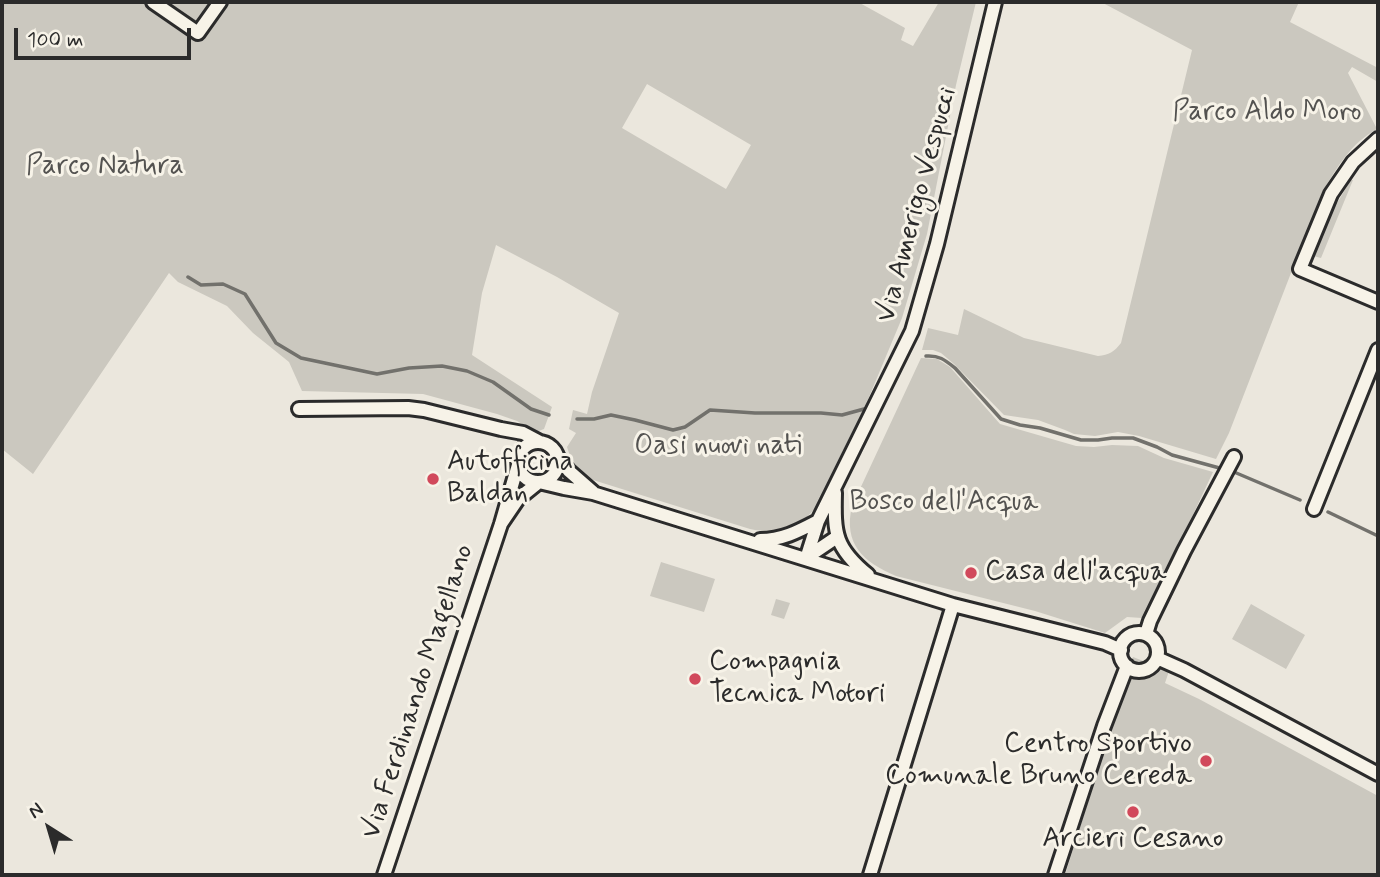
<!DOCTYPE html>
<html>
<head>
<meta charset="utf-8">
<style>
  body { margin:0 }
  #map { position:relative; width:1380px; height:877px; overflow:hidden; background:#ebe7dd; font-family:Mynerve,sans-serif }
  canvas { display:block }
  .frame { position:absolute; inset:0; border:4px solid #2b2b2b; pointer-events:none }
  .north { position:absolute; left:14px; top:793px; width:70px; height:70px; -webkit-text-stroke:5px #f7f3e8; paint-order:stroke; rotate:323deg; font-size:19px; font-weight:700; line-height:28px; text-align:center; color:#2b2b2b }
  .north::after { content:''; display:block; margin:auto; width:24px; height:32px; background:#2b2b2b; clip-path:polygon(50% 0,100% 100%,50% 72%,0 100%) }
  .scale { position:absolute; left:14px; top:28px; width:177px; height:32px; box-sizing:border-box; border:4px solid #2b2b2b; border-top:0; padding-left:9px; font-size:21px; line-height:24px; white-space:nowrap; color:#2b2b2b; -webkit-text-stroke:5px #f7f3e8; paint-order:stroke }
</style>
</head>
<body>
<div id="map">
<canvas width="1380" height="877"></canvas>
<div class="frame"></div>
<div class="north">N</div>
<div class="scale">100 m</div>
</div>
<script>
const g = document.querySelector('canvas').getContext('2d');
g.lineJoin = 'round';
function paint(path, color) {
  g.fillStyle = color;
  g.fill(path, 'evenodd');
}
function trace(path, color, width, dash) {
  g.strokeStyle = color;
  g.lineWidth = width;
  g.lineCap = dash ? 'butt' : 'round';
  g.setLineDash(dash || []);
  g.stroke(path);
}
function drawText(font, color, halo, rows, align = 'center') {
  g.font = font + ' Mynerve,sans-serif';
  g.lineWidth = 6;
  g.setLineDash([]);
  g.textBaseline = 'middle';
  g.strokeStyle = halo;
  g.fillStyle = color;
  for (const [text, x, y, turn = 0] of rows) {
    g.save();
    g.translate(x, y);
    g.rotate((+turn || 0) * Math.PI / 180);
    g.textAlign = isNaN(turn) ? turn : align;
    if (halo) g.strokeText(text, 0, 0);
    g.fillText(text, 0, 0);
    g.restore();
  }
}
const green = new Path2D(`
  M 2,2 L 858,2 L 905,28 L 901,40 L 913,46 L 939,2 L 976,2 L 956,85 L 927,234 L 902,318 L 864,409 L 823,498 C 804,526 783,536 750,529 L 593,480 C 578,473 572,463 567,447 L 576,433 L 569,429 L 573,410 L 587,414 L 592,392 L 619,313 L 557,277 L 496,245 L 482,293 L 472,355 L 552,407 L 544,429 L 536,432 L 517,421 L 497,414 L 423,394 L 302,391 L 289,362 L 253,333 L 227,306 L 178,282 L 169,273 L 33,474 L 2,449 ZM 647,84 L 751,145 L 726,189 L 622,128 Z
  M 1101,2 L 1299,2 L 1290,22 L 1378,68 L 1378,82 L 1352,67 L 1348,73 L 1377,129 C 1351,143 1337,167 1322,193 L 1229,433 L 1216,459 L 1139,436 L 1118,432 L 1095,436 L 1074,434 L 1065,430 L 1038,420 L 1004,415 L 954,364 L 941,353 L 933,350 L 922,350 L 928,328 L 958,335 L 964,309 L 1024,338 L 1098,356 C 1109,355 1114,352 1121,343 L 1192,50 Z
  M 1351,180 L 1353,180 L 1321,258 L 1313,256 L 1331,213 Z
  M 921,358 L 937,359 L 950,367 L 1000,424 L 1076,446 L 1094,447 L 1112,445 L 1138,446 L 1164,458 L 1213,472 L 1153,600 L 1142,618 L 1127,617 L 1105,633 L 1035,611 L 896,576 C 863,562 843,544 852,506 Z
  M 661,562 L 715,579 L 704,612 L 650,596 Z
  M 776,599 L 790,603 L 784,619 L 771,615 Z
  M 1251,604 L 1305,635 L 1286,669 L 1232,639 Z
  M 1133,657 L 1169,671 L 1165,683 L 1199,699 L 1378,796 L 1378,875 L 1065,875 Z`);
const stream = new Path2D(`
  M 188,277 L 201,285 L 223,284 L 245,294 L 276,343 L 301,358 L 377,374 L 409,368 L 442,366 L 467,371 L 493,382 L 531,409 L 549,415
  M 926,356 C 939,355 945,360 955,368 L 1001,419 L 1020,425 L 1040,428 L 1081,440 L 1098,440 L 1112,438 L 1133,438 L 1157,447 L 1172,455 L 1234,472 L 1300,500
  M 577,419 L 594,419 L 611,415 L 635,420 L 673,430 L 685,427 L 710,410 L 755,413 L 821,413 L 842,415 L 864,409
  M 1328,512 L 1378,536`);
const minor = new Path2D(`
  M 153,2 L 198,33 L 220,2
  M 1378,139 L 1353,162 L 1331,194 L 1300,269 L 1378,302
  M 299,409 L 408,408 L 424,410 L 501,429 L 523,433 L 540,442
  M518 462a20 20 0 1 1 40 0a20 20 0 1 1-40 0Z
  M 557,456 L 569,471 L 593,492
  M 835,493 C 834,534 835,548 868,575
  M 1314,509 L 1378,350
  M 501,524 L 518,499 L 539,482 L 564,488 L 593,493 L 953,605 L 1105,643 L 1121,650
  M 760,540 C 783,540 799,531 818,521
  M 806,558 L 837,537
  M 806,559 L 818,521 L 912,331 L 937,244 L 995,2
  M1120 652a19 19 0 1 1 38 0a19 19 0 1 1-38 0Z
  M 1146,634 L 1150,621 L 1184,551 L 1234,457
  M 1157,658 L 1184,670 L 1378,774
  M 384,875 L 501,524 L 518,465
  M 870,875 L 953,605
  M 1055,875 L 1104,726 L 1127,666`);
const markers = [
  [433,479,7,"#d1495b"],
  [971,573,7,"#d1495b"],
  [695,679,7,"#d1495b"],
  [1206,761,7,"#d1495b"],
  [1133,812,7,"#d1495b"]
];
const parkNames = [
  ["Parco Aldo Moro",1267,113],
  ["Parco Natura",105,167],
  ["Oasi nuovi nati",718,447],
  ["Bosco dell'Acqua",944,503]
];
const streetNames = [
  ["Via Amerigo Vespucci",918,205,-75],
  ["Via Ferdinando Magellano",419,692,-72]
];
const poiNames = [
  ["Autofficina",447,463],
  ["Baldan",447,495],
  ["Casa dell'acqua",985,573],
  ["Compagnia",709,663],
  ["Tecnica Motori",709,695],
  ["Centro Sportivo",1192,745,"right"],
  ["Comunale Bruno Cereda",1192,777,"right"],
  ["Arcieri Cesano",1133,840,"center"]
];
paint(green, '#cbc8bf');
trace(stream, '#72716c', 3.5);
trace(minor, '#2b2b2b', 18);
trace(minor, '#f7f3e8', 12);
for (const [x, y, r, color] of markers) {
  const dot = new Path2D();
  dot.arc(x, y, r, 0, 2 * Math.PI);
  g.fillStyle = color;
  g.fill(dot);
  trace(dot, '#f7f3e8', 2.5);
}
drawText('28px', '#535250', '#f7f3e8', parkNames);
drawText('28px', '#2b2b2b', '#f7f3e8', streetNames);
drawText('28px', '#2b2b2b', '#f7f3e8', poiNames, 'left');
</script>
</body>
</html>
